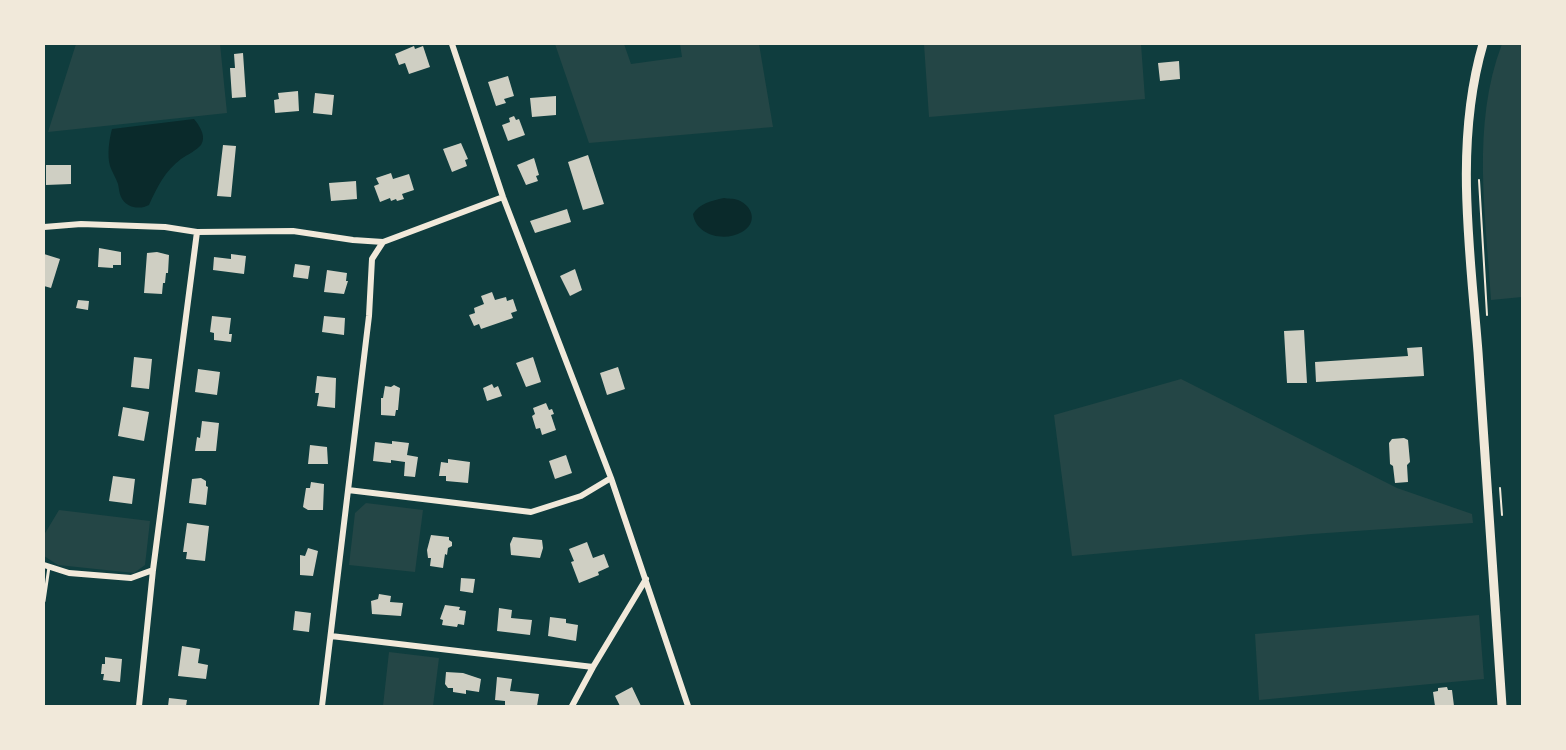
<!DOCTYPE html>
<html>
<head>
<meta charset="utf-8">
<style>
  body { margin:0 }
  #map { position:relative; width:1566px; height:750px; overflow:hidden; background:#0f3d3e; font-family:"DejaVu Sans",sans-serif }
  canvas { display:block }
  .frame { position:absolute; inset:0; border:45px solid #f1e9da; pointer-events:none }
</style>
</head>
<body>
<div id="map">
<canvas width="1566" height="750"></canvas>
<div class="frame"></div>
</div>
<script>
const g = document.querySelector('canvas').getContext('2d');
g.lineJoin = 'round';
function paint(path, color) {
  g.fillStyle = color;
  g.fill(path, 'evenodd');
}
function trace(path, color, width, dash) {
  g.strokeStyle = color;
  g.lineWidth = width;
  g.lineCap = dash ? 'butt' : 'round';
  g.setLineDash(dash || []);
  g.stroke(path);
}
const green = new Path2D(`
  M 76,44 L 220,44 L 227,113 L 48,132 Z
  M 555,44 L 624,44 L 631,64 L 682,57 L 680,44 L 759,44 L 773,127 L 589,143 Z
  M 924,44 L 1141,44 L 1145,99 L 929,117 Z
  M 1502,44 L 1522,44 L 1522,297 L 1491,300 C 1486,215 1471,125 1502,44 Z
  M 1181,379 L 1397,488 L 1472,514 L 1473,523 L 1312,534 L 1072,556 L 1054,415 Z
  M 366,503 L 423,510 L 415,572 L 349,565 L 355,513 Z
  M 59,510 L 150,521 L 145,565 L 134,573 L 58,565 L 44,556 L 44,535 Z
  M 1479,615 L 1484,679 L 1259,700 L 1255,634 Z
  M 389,652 L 439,658 L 433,706 L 383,706 Z`);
const water = new Path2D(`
  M 194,119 C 199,125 207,136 201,145 C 197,150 187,155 181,159 C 165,171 157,187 149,205 C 140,210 126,208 121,197 C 119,193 119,188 118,184 C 116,178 112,172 110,166 C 107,155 109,140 112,129 Z
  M 724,198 C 728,199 733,198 738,200 C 753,206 758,223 742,232 C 725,242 696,236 693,214 C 700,203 711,201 724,198 Z`);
const building = new Path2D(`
  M 414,46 L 415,49 L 423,46 L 430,67 L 409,74 L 405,63 L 399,65 L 395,54 Z
  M 243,53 L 246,97 L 232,98 L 230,68 L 235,68 L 234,54 Z
  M 1179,61 L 1180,79 L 1160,81 L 1158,63 Z
  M 508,76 L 514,96 L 504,99 L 506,103 L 496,106 L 488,82 Z
  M 298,91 L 299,111 L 275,113 L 274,100 L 279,99 L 278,93 Z
  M 315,93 L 334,95 L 332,115 L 313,113 Z
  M 556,96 L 556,115 L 532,117 L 530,98 Z
  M 514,116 L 516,120 L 519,119 L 525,135 L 508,141 L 502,125 L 510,122 L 509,118 Z
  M 461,143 L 468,159 L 465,160 L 467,166 L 452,172 L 443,149 Z
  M 223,145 L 236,146 L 231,197 L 217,196 Z
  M 588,155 L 604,204 L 583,210 L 568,162 Z
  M 534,158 L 539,175 L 536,176 L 538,181 L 526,185 L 517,165 Z
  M 46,165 L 71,165 L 71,184 L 46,185 Z
  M 391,173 L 393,179 L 409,174 L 414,190 L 402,194 L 404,199 L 397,201 L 396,199 L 391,201 L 390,198 L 380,202 L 374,186 L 379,184 L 376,178 Z
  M 356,181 L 357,199 L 331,201 L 329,183 Z
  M 567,209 L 571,222 L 535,233 L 530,221 Z
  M 99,248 L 121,252 L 121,265 L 113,265 L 113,268 L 98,267 Z
  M 157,252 L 169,255 L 168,273 L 166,273 L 165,283 L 163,283 L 162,294 L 144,293 L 147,253 Z
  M 44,254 L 60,259 L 51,288 L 44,286 Z
  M 231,254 L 246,256 L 244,274 L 213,270 L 214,257 L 231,259 Z
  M 295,264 L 310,266 L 308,279 L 293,277 Z
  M 575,269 L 582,290 L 570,296 L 560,276 Z
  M 327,270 L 347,273 L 346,281 L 348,281 L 344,294 L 324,292 Z
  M 492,292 L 495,300 L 506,297 L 507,301 L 513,299 L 517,311 L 511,313 L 513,318 L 481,329 L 479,324 L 474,326 L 469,315 L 475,313 L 474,308 L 484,304 L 481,296 Z
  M 78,300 L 89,301 L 88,310 L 76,308 Z
  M 212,316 L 231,318 L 229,334 L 232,334 L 231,342 L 214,340 L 214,333 L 210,332 Z
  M 324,316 L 345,318 L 344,335 L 322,332 Z
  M 1304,330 L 1307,383 L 1287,383 L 1284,331 Z
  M 1422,347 L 1424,376 L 1316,382 L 1315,362 L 1408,356 L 1407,348 Z
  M 134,357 L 152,359 L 149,389 L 131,387 Z
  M 533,357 L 541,382 L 526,387 L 516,363 Z
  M 618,367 L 625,389 L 607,395 L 600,373 Z
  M 198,369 L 220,372 L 217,395 L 195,392 Z
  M 317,376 L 336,378 L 335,408 L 317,406 L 319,393 L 315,393 Z
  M 492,384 L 494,388 L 498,386 L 502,396 L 487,401 L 483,388 Z
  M 394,385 L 400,388 L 398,410 L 396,410 L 395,416 L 381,415 L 381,398 L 383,398 L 385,386 L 391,387 Z
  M 546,403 L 549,410 L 552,409 L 554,414 L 551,415 L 556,430 L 542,435 L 540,428 L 536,429 L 532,416 L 535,414 L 533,408 Z
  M 123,407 L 149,412 L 144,441 L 118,436 Z
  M 202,421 L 219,423 L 216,451 L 195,451 L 197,437 L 200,438 Z
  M 1404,438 L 1408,440 L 1410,462 L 1407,465 L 1408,482 L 1395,483 L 1393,466 L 1390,464 L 1389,443 L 1392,439 Z
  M 392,441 L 409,443 L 407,455 L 418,457 L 415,477 L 404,476 L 405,462 L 391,460 L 391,463 L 373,461 L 375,442 L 392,444 Z
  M 310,445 L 327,447 L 328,464 L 308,464 Z
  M 566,455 L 572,473 L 555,479 L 549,461 Z
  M 448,459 L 470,462 L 468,483 L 446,481 L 446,476 L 439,476 L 441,462 L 448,463 Z
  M 113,476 L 135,479 L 132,504 L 109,501 Z
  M 201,478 L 206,481 L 206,486 L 208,487 L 206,505 L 189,503 L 192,479 Z
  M 311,482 L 324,484 L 323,510 L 308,510 L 303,507 L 306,488 L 310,488 Z
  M 187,523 L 209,526 L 205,561 L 186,559 L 187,552 L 183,552 Z
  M 431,535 L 449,537 L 449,540 L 452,542 L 452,546 L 448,548 L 447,555 L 445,554 L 443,568 L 430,566 L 431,558 L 428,558 L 427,550 Z
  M 513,537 L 542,540 L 543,548 L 540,558 L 511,555 L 510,544 Z
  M 587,542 L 593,558 L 604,554 L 609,567 L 598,572 L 599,575 L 579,583 L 571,562 L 574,561 L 569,549 Z
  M 308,548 L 318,551 L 313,576 L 300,575 L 300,555 L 305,556 Z
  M 461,578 L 475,579 L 473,593 L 460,591 Z
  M 379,594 L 391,596 L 390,602 L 403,603 L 401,616 L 372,614 L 371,601 L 378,599 Z
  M 445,605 L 460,607 L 459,610 L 466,611 L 464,625 L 458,624 L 457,627 L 442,625 L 443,620 L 440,619 Z
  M 499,608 L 512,610 L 511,618 L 532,620 L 530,635 L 497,631 Z
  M 295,611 L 311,613 L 309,632 L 293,630 Z
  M 550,617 L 566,619 L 566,623 L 578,625 L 576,641 L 548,636 Z
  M 182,646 L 200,649 L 198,663 L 208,665 L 206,679 L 178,676 Z
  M 105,657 L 122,659 L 120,682 L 103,680 L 104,674 L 101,674 L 102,664 L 105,664 Z
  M 446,672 L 463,673 L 481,679 L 479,692 L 466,690 L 466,694 L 453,692 L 453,688 L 448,688 L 445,684 Z
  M 497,677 L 512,679 L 510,691 L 539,694 L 537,706 L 505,706 L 505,701 L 495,700 Z
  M 632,687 L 641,706 L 620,706 L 615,696 Z
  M 1447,687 L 1448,690 L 1452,690 L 1454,706 L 1435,706 L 1433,692 L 1438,691 L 1438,688 Z
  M 169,698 L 187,700 L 186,706 L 168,706 Z`);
const path = new Path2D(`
  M 1479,180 L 1487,315
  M 1500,488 L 1502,515`);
const service = new Path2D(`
  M 44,601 L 49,567`);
const minor = new Path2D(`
  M 452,44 L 503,197 L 611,478 L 688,706
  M 44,227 L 81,224 L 165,227 L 197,232 L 293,231 L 353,240 L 383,242
  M 348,490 L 531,512 L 581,496 L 611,478
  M 44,565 L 69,573 L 131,578 L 153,570
  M 331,636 L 593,667 L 646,579
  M 139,706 L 153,570 L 197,232
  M 322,706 L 369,316 L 372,259 L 383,242 L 503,197
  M 572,706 L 593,667`);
const secondary = new Path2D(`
  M 1483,44 C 1454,143 1470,250 1478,352 C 1486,470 1494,588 1502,706`);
paint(green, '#244646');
paint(water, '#0a2a2b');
paint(building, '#cfcfc3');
trace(path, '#f1e9da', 2);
trace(service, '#f1e9da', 3);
trace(minor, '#f1e9da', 6);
trace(secondary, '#f1e9da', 9);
</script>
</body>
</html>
